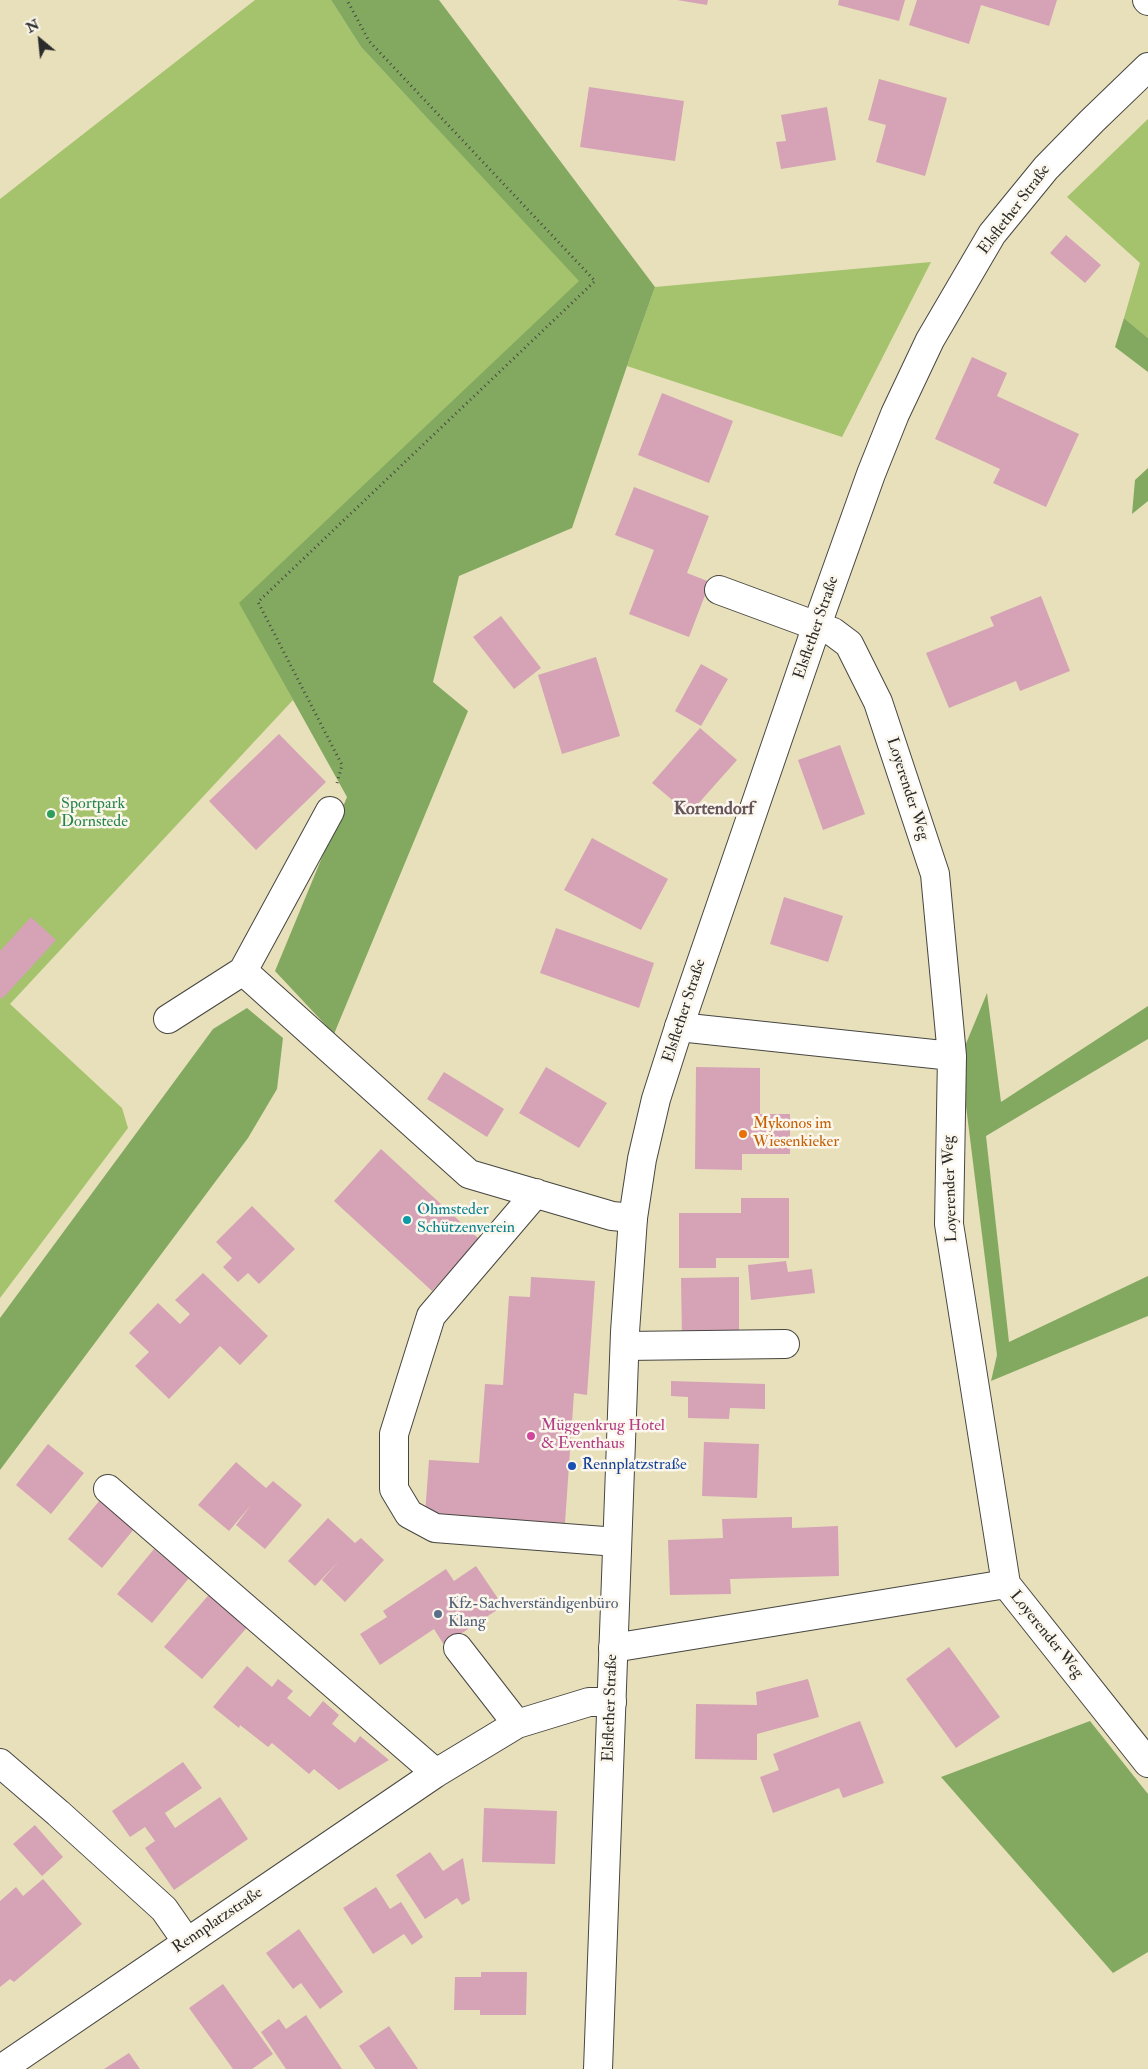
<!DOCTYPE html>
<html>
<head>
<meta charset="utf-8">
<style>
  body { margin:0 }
  #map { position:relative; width:1148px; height:2069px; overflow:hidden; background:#e7e0bb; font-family:"IM FELL Double Pica",serif }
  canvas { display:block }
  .north { position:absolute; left:15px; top:15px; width:50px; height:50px; -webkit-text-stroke:4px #fbf7ec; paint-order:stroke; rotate:332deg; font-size:14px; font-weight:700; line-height:20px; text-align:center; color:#2b2b2b }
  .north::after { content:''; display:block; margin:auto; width:18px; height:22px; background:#2b2b2b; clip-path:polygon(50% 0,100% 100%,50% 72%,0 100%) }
</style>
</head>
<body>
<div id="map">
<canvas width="1148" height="2069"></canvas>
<div class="north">N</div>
</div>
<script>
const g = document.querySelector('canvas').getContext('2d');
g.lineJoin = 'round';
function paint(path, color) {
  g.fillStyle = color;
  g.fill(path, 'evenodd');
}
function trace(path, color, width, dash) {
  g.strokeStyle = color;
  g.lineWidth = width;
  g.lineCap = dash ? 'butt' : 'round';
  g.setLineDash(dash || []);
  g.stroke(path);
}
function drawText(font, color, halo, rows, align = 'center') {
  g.font = font + ' "IM FELL Double Pica",serif';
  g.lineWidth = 5;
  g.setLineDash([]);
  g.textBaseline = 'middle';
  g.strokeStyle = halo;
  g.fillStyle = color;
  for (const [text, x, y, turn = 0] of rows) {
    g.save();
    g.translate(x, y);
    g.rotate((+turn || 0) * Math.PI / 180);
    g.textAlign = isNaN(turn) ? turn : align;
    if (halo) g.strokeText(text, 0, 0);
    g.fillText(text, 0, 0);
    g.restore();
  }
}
const green = new Path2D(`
  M 255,0 L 331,0 L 361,47 L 580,281 L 240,603 L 293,700 L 10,1004 L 122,1108 L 128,1128 L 0,1298 L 0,199 Z
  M 1148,119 L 1148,338 L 1124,318 L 1140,263 L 1067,197 Z
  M 931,262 L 842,437 L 627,366 L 655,287 Z`);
const forest = new Path2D(`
  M 331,0 L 439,0 L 655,287 L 627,366 L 572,528 L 459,576 L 433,682 L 468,711 L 334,1034 L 275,971 L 347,797 L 239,603 L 579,281 L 361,47 Z
  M 1124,318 L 1148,338 L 1148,372 L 1115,347 Z
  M 1148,468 L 1148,501 L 1132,514 L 1135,480 Z
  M 987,993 L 1001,1102 L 1148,1006 L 1148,1039 L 986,1136 L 1009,1342 L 1148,1276 L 1148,1316 L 991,1381 L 997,1355 L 960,1058 Z
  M 247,1008 L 283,1038 L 277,1089 L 248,1138 L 0,1470 L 0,1318 L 213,1029 Z
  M 1090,1721 L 1148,1794 L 1148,1952 L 1113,1973 L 941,1777 Z`);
const building = new Path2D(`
  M 677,0 L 708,0 L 707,5 Z
  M 839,0 L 905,0 L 899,21 L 838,5 Z
  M 917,0 L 1057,0 L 1049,26 L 981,5 L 969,44 L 909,25 Z
  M 879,79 L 947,98 L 925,176 L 876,162 L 886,125 L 868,120 Z
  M 589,87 L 684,101 L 675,161 L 580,147 Z
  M 827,107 L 836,160 L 781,169 L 776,142 L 786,141 L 781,115 Z
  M 1066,235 L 1101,265 L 1085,283 L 1050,253 Z
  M 972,357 L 1007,373 L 997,396 L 1079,434 L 1046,507 L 993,483 L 1000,469 L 935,439 Z
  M 662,393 L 733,421 L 709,483 L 638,455 Z
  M 634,487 L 709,516 L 687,573 L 710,582 L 689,637 L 629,614 L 654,550 L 615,535 Z
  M 1041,596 L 1070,671 L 1020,691 L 1016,681 L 949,708 L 926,653 L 994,626 L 990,617 Z
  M 501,616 L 541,668 L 514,689 L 473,637 Z
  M 596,657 L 620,736 L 562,754 L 538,675 Z
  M 701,664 L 728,679 L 701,726 L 675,711 Z
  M 700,728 L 737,760 L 689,814 L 652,783 Z
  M 279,734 L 326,782 L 256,850 L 209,801 Z
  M 840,745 L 865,814 L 823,830 L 798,760 Z
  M 592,838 L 668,879 L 641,930 L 564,890 Z
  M 784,897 L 843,916 L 828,962 L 770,944 Z
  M 31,917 L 56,940 L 2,999 L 0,997 L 0,951 Z
  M 556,928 L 654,963 L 639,1008 L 540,973 Z
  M 546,1067 L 607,1103 L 579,1148 L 519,1113 Z
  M 696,1067 L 760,1068 L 760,1114 L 790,1114 L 790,1154 L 742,1154 L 742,1170 L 695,1169 Z
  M 444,1072 L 504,1109 L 487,1137 L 427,1099 Z
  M 381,1149 L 479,1239 L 432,1291 L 334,1201 Z
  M 741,1198 L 789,1198 L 789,1258 L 716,1258 L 716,1268 L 679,1268 L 679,1213 L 741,1213 Z
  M 252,1206 L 295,1249 L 259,1284 L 248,1273 L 238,1282 L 223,1267 L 232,1258 L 216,1242 Z
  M 786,1261 L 788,1272 L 812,1269 L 815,1293 L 751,1300 L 748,1265 Z
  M 203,1273 L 268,1336 L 240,1365 L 220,1346 L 169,1399 L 135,1366 L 149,1352 L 129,1333 L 158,1303 L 180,1324 L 190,1314 L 175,1300 Z
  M 531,1277 L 595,1281 L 587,1395 L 574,1393 L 565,1523 L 425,1514 L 429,1460 L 479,1463 L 485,1384 L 503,1385 L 509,1296 L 530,1297 Z
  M 739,1277 L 739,1338 L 682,1339 L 681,1278 Z
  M 671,1381 L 765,1384 L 765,1409 L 730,1408 L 729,1419 L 688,1418 L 688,1397 L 671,1396 Z
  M 704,1442 L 759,1444 L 757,1498 L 702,1496 Z
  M 48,1444 L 84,1473 L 51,1514 L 16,1485 Z
  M 236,1462 L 266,1488 L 273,1481 L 302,1505 L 265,1549 L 236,1525 L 251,1505 L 229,1531 L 198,1505 Z
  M 100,1500 L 134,1529 L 102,1568 L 68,1539 Z
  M 792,1517 L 792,1528 L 838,1526 L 839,1576 L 730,1579 L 731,1594 L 670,1595 L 668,1540 L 723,1538 L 722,1519 Z
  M 328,1518 L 355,1543 L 361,1538 L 384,1560 L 345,1602 L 322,1580 L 339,1561 L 315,1586 L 288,1561 Z
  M 154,1549 L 189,1578 L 152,1623 L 117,1594 Z
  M 476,1566 L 503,1606 L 444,1645 L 434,1629 L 380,1665 L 360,1634 L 387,1617 L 383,1611 L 446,1569 L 454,1581 Z
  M 212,1591 L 250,1624 L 202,1679 L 164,1647 Z
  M 949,1647 L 1000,1717 L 956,1748 L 906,1679 Z
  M 247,1666 L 272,1687 L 278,1679 L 293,1691 L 287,1698 L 310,1717 L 323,1701 L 339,1715 L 332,1724 L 355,1743 L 360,1736 L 389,1760 L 339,1790 L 314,1769 L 309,1774 L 272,1743 L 268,1747 L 240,1725 L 239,1728 L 213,1707 Z
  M 808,1679 L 819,1717 L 757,1734 L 757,1760 L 695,1759 L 696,1704 L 757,1705 L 756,1692 Z
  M 860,1721 L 884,1783 L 843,1798 L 839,1788 L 773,1813 L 760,1777 L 779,1770 L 773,1754 Z
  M 183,1762 L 202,1788 L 165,1813 L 175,1828 L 220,1797 L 248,1839 L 174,1890 L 145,1848 L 155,1841 L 145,1827 L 130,1837 L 112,1811 Z
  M 484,1808 L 557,1811 L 555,1864 L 482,1862 Z
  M 35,1825 L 63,1857 L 42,1876 L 13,1844 Z
  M 430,1852 L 443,1871 L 463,1858 L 470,1900 L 462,1905 L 457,1898 L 425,1919 L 396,1875 Z
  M 43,1879 L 82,1924 L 14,1982 L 10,1979 L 0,1987 L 0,1901 L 16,1887 L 23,1896 Z
  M 376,1887 L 390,1909 L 401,1902 L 423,1937 L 412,1945 L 404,1934 L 373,1954 L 343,1908 Z
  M 299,1929 L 343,1992 L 320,2009 L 301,1983 L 293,1989 L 266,1953 Z
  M 481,1972 L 527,1972 L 526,2015 L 480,2015 L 480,2010 L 454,2010 L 455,1977 L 481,1977 Z
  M 223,1984 L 273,2054 L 252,2069 L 233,2069 L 189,2008 Z
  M 306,2015 L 342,2069 L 286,2069 L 261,2032 L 279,2019 L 286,2029 Z
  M 389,2026 L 418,2069 L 375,2069 L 359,2046 Z
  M 129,2053 L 140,2069 L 104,2069 Z`);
const path = new Path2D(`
  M 337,783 L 342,765 L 258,602 L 595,281 L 369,41 L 347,0`);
const minor = new Path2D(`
  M 1147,0 L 1148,1
  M 719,590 L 833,632 L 849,644 L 878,702 L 935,874 L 952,1056 L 949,1224 L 1006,1584 L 1148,1763
  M 243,971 L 469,1174 L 612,1216 L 633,1218
  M 168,1019 L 243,971 L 330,811
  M 679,1027 L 952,1056
  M 536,1193 L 431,1316 L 394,1434 L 394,1489 L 409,1514 L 435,1528 L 617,1542
  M 625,1346 L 785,1344
  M 108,1489 L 436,1773
  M 458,1648 L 517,1724
  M 613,1648 L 1006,1584
  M 0,1763 L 58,1813 L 164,1909 L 187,1942
  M 1,2069 L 436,1773 L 517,1724 L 589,1702 L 612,1702`);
const major = new Path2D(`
  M 598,2069 L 625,1332 L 633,1218 L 642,1159 L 656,1099 L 679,1027 L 817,625 L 871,474 L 895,414 L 930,340 L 992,234 L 1046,168 L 1092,121 L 1148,67`);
const markers = [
  [51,814,5,"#2e9e5b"],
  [743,1134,5,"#e8710a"],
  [407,1220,5,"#0f9aa8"],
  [531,1436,5,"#d1479c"],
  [572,1466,5,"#1a4fb4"],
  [438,1614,5,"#5c6f8a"]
];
const streetNames = [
  ["Elsflether Straße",1015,210,-53],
  ["Elsflether Straße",817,628,-71],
  ["Loyerender Weg",907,789,72],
  ["Elsflether Straße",685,1011,-72],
  ["Loyerender Weg",951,1189,-92],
  ["Loyerender Weg",1046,1635,51],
  ["Elsflether Straße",611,1708,-88],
  ["Rennplatzstraße",218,1921,-34]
];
const leisureNames = [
  ["Sportpark",61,805],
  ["Dornstede",61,823]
];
const foodNames = [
  ["Mykonos im",753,1125],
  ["Wiesenkieker",753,1143]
];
const cultureNames = [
  ["Ohmsteder",417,1211],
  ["Schützenverein",417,1229]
];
const hotelNames = [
  ["Müggenkrug Hotel",541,1427],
  ["& Eventhaus",541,1445]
];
const transitNames = [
  ["Rennplatzstraße",582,1466]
];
const serviceNames = [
  ["Kfz-Sachverständigenbüro",448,1605],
  ["Klang",448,1623]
];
const neighbourhoodNames = [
  ["Kortendorf",714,810]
];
paint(green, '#a4c36c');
paint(forest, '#83a960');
paint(building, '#d5a3b5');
trace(minor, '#474641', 30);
trace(major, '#474641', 30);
trace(path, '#474641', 3, [1, 4]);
trace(minor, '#fff', 28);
trace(major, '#fff', 28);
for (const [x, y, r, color] of markers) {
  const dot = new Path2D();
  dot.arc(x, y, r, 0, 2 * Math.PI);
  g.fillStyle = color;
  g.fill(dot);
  trace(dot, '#fbf7ec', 2);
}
drawText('16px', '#2b2b2b', '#fbf7ec', streetNames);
drawText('16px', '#27864d', '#fbf7ec', leisureNames, 'left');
drawText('16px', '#c56008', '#fbf7ec', foodNames, 'left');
drawText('16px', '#0d838f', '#fbf7ec', cultureNames, 'left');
drawText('16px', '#b23c85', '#fbf7ec', hotelNames, 'left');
drawText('16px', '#164399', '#fbf7ec', transitNames, 'left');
drawText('16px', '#4e5e75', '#fbf7ec', serviceNames, 'left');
drawText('bold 18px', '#66555b', '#fbf7ec', neighbourhoodNames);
</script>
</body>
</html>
